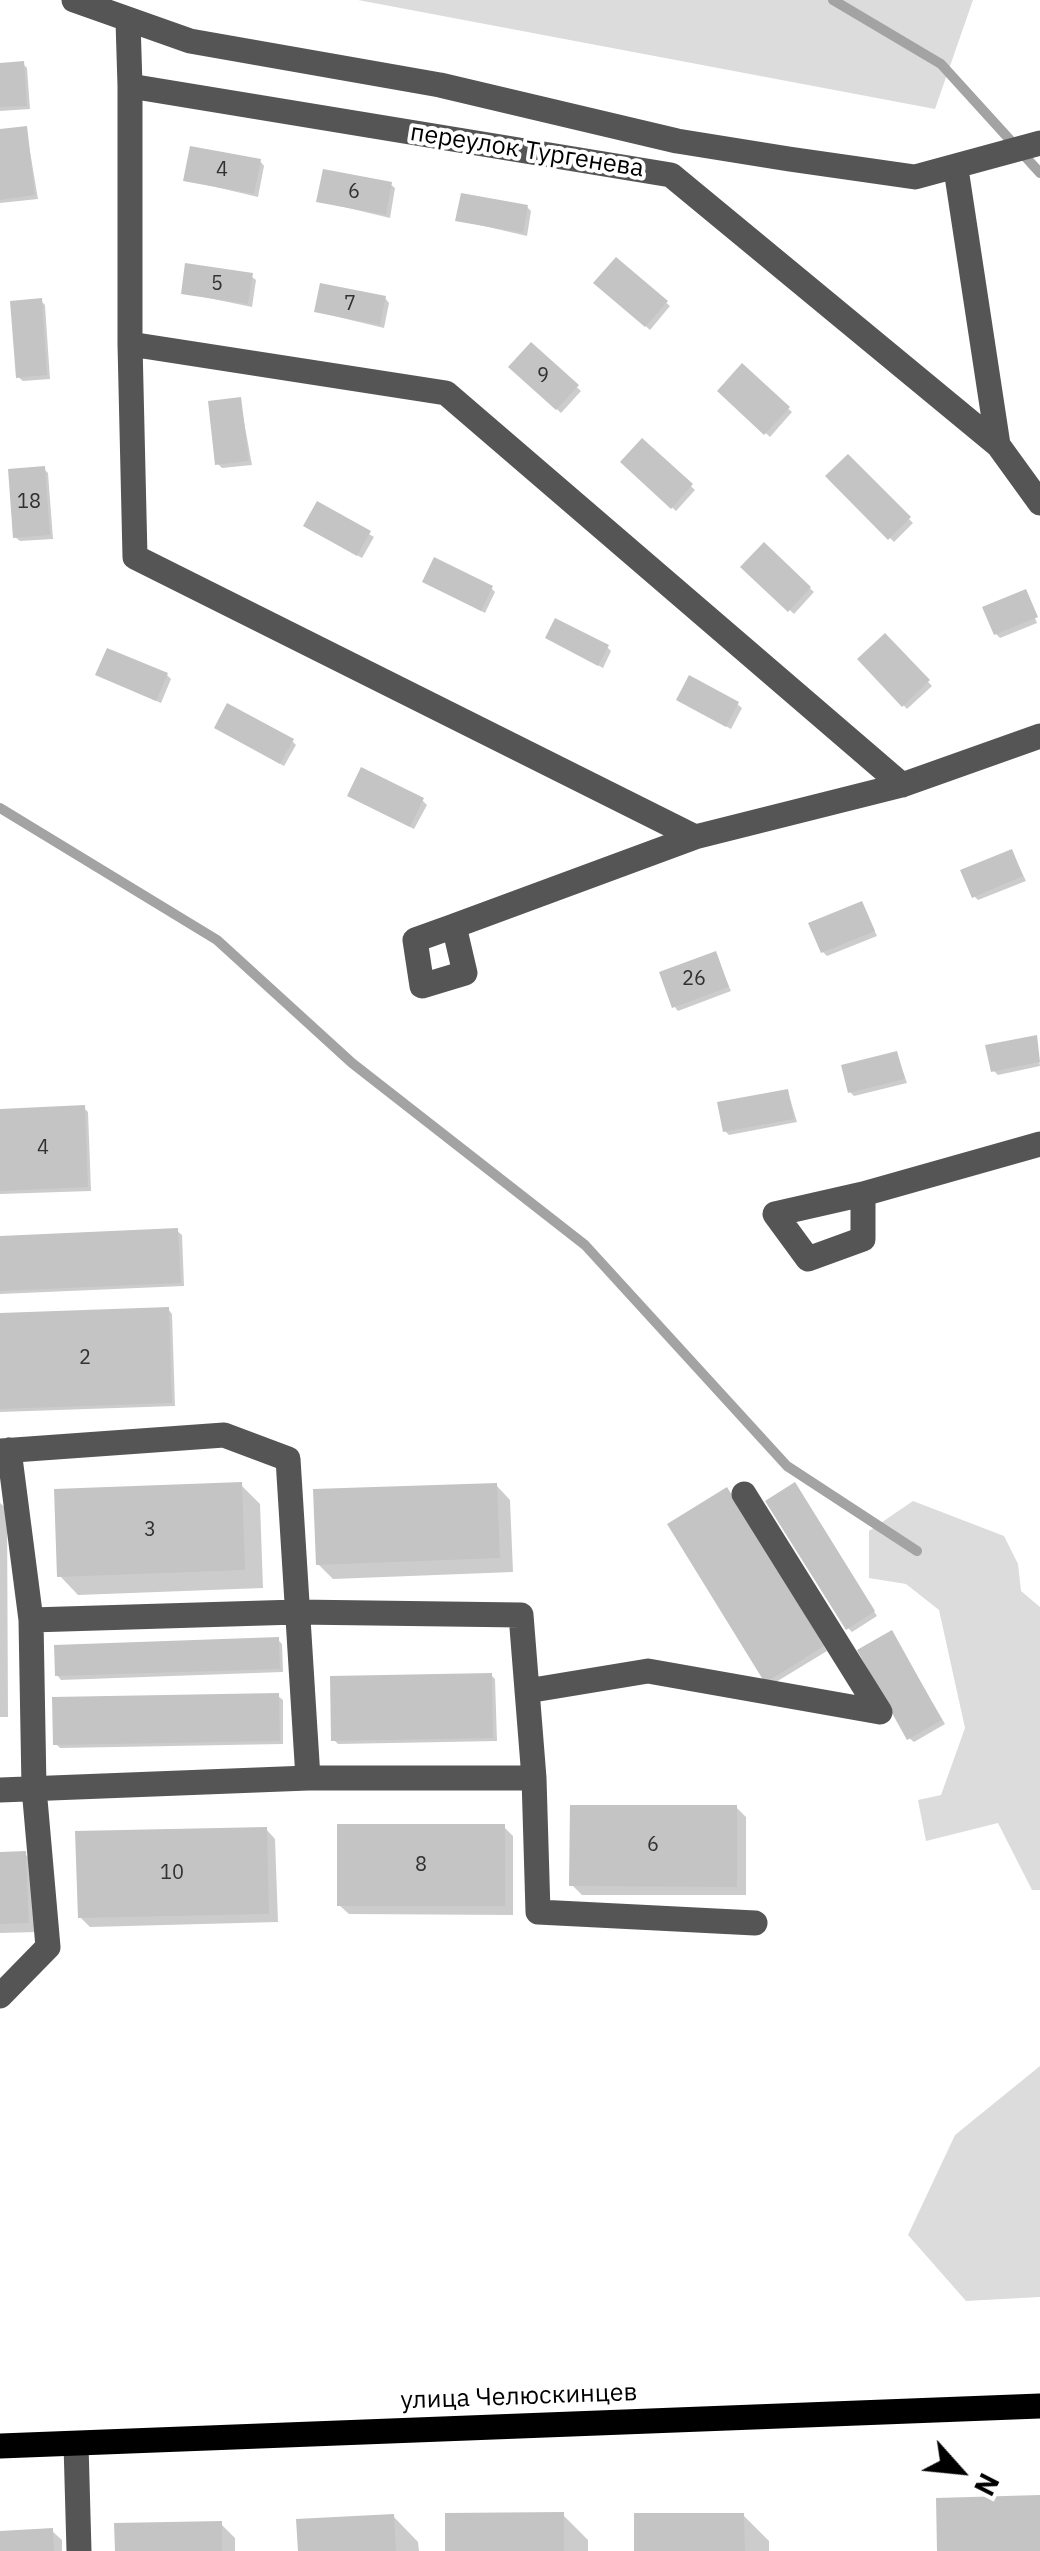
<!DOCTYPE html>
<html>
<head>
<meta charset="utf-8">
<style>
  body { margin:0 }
  #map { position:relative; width:1040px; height:2551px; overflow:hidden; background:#fff; font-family:"IBM Plex Sans",sans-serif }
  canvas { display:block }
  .north { position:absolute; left:910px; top:2421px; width:100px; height:100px; -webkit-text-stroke:8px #fff; paint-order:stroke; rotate:117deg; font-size:28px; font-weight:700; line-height:40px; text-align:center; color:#000 }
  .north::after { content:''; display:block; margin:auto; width:35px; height:45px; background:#000; clip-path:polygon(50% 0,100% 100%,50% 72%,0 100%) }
</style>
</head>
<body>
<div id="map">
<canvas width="1040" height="2551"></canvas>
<div class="north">N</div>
</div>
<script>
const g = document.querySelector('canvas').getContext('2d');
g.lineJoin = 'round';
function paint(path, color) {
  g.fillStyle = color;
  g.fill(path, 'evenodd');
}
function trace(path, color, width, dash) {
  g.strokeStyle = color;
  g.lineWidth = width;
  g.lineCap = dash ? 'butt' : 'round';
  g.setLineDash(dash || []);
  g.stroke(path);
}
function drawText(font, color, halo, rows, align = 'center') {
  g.font = font + ' "IBM Plex Sans",sans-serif';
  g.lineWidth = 8;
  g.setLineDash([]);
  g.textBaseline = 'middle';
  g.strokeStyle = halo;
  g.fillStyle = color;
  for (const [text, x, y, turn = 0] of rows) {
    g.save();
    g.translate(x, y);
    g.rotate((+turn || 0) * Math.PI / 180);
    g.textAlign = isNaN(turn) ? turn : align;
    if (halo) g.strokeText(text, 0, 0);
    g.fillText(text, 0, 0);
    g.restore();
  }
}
const green = new Path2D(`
  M 358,0 L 973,0 L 935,109 Z
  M 913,1501 L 1004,1536 L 1018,1564 L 1021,1591 L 1040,1607 L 1040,1890 L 1032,1890 L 998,1823 L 926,1841 L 918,1800 L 941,1795 L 965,1728 L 939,1610 L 906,1584 L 869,1578 L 869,1531 Z
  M 1040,2066 L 1040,2297 L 966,2301 L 908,2235 L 955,2135 Z`);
const shadow = new Path2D(`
  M 23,64 L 27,68 L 30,109 L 0,111 L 0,65 Z
  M 26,128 L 38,199 L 0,203 L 0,132 Z
  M 260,161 L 264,166 L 258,197 L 186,180 Z
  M 390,184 L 395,188 L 390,218 L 319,201 Z
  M 527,207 L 531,211 L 527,236 L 458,220 Z
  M 616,260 L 670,306 L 650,330 L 597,283 Z
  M 251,276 L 256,280 L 252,307 L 184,293 Z
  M 385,298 L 389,303 L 384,328 L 317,312 Z
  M 41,301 L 45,305 L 50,379 L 23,381 L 18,377 Z
  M 531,346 L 581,391 L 561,413 L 512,367 Z
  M 742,366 L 792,412 L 770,437 L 720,391 Z
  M 240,400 L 252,465 L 222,468 L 218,464 Z
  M 642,441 L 695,490 L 676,511 L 623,462 Z
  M 848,457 L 913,523 L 894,542 L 829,476 Z
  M 44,469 L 48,473 L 53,539 L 20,541 L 15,537 Z
  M 318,505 L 374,537 L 362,558 L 310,529 Z
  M 764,546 L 814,592 L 794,614 L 744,567 Z
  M 425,581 L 491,588 L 495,592 L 485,613 Z
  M 1025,593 L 1037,623 L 1000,638 L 996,634 Z
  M 885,637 L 932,686 L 907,709 L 861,659 Z
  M 548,638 L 607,647 L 611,651 L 603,668 Z
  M 98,675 L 167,675 L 171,679 L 161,703 Z
  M 683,703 L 737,704 L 742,708 L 731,729 Z
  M 217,728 L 292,741 L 296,745 L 284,766 Z
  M 354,799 L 422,800 L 427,805 L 414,829 Z
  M 1012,852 L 1026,881 L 978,900 L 974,896 Z
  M 862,904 L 877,936 L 827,956 L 823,952 Z
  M 715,954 L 731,991 L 678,1011 L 674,1006 Z
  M 1036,1037 L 1040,1066 L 998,1075 L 994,1071 Z
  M 897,1054 L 907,1083 L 854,1096 L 850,1092 Z
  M 788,1092 L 797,1122 L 729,1135 L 725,1131 Z
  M 84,1108 L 88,1112 L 91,1191 L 0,1194 L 0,1111 Z
  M 177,1231 L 182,1235 L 184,1286 L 0,1294 L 0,1239 Z
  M 168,1309 L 172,1314 L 175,1406 L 0,1412 L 0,1316 Z
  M 241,1485 L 260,1504 L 263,1588 L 78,1595 L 60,1576 Z
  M 496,1485 L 510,1500 L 513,1572 L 333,1579 L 318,1564 Z
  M 798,1490 L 877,1616 L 852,1632 L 848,1628 Z
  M 731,1495 L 827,1651 L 771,1685 Z
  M 0,1503 L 7,1509 L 8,1717 L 0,1717 Z
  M 895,1638 L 945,1724 L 914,1742 L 909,1738 Z
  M 278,1640 L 282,1644 L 283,1672 L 61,1680 L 57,1675 Z
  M 491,1675 L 495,1679 L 497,1741 L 338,1744 L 334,1740 Z
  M 278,1696 L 283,1700 L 283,1744 L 60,1748 L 56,1744 Z
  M 736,1807 L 746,1817 L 746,1895 L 582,1895 L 572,1885 Z
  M 504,1827 L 513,1836 L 513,1915 L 349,1914 L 339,1905 Z
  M 266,1829 L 275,1839 L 278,1922 L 90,1927 L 80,1917 Z
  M 25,1854 L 35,1864 L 37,1932 L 0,1933 L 0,1855 Z
  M 563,2515 L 588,2540 L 588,2551 L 448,2551 Z
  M 743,2515 L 769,2541 L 769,2551 L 637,2551 Z
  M 393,2516 L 418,2542 L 419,2551 L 300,2551 Z
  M 221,2524 L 235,2538 L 235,2551 L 117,2551 Z
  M 52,2531 L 62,2540 L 62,2551 L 0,2551 L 0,2533 Z`);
const stream = new Path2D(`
  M 833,0 L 941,64 L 1040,173
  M 0,808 L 217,940 L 352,1063 L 585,1245 L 787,1466 L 917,1551`);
const building = new Path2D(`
  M 24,61 L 27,106 L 0,107 L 0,63 Z
  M 27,126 L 35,195 L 0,200 L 0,129 Z
  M 190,146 L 261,159 L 254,194 L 183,181 Z
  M 323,169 L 392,182 L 386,215 L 316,202 Z
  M 461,193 L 528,205 L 523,233 L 455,221 Z
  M 616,257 L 668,301 L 645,327 L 593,283 Z
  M 185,263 L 253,273 L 248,304 L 181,294 Z
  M 320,283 L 386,296 L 380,325 L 314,312 Z
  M 42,298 L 47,375 L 16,378 L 10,301 Z
  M 531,342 L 579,385 L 556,410 L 508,367 Z
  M 742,363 L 790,407 L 764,435 L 717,391 Z
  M 241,397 L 249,461 L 215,465 L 208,401 Z
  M 642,438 L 693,484 L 671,509 L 620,462 Z
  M 848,454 L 911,517 L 888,540 L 825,476 Z
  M 45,466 L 50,535 L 13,538 L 8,469 Z
  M 317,501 L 371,531 L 357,556 L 303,526 Z
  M 764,542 L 811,587 L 788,612 L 740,567 Z
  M 434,557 L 493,586 L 481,611 L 422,582 Z
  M 1026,589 L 1038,617 L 994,635 L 982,607 Z
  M 555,618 L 609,645 L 598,666 L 545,638 Z
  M 885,633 L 930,680 L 902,707 L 857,659 Z
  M 107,648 L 168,673 L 156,701 L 95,675 Z
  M 689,675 L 739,702 L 726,727 L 676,700 Z
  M 227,703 L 294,739 L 280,764 L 214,728 Z
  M 361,767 L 424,798 L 410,827 L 347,796 Z
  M 1012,849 L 1023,876 L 972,898 L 960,870 Z
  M 862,901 L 875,931 L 821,953 L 808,923 Z
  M 716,951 L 729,987 L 672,1008 L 659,972 Z
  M 1037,1035 L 1040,1062 L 991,1072 L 985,1045 Z
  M 897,1051 L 905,1079 L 848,1093 L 841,1065 Z
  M 788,1089 L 794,1119 L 723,1132 L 717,1102 Z
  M 85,1105 L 88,1187 L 0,1191 L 0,1109 Z
  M 178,1228 L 181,1283 L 0,1291 L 0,1236 Z
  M 169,1307 L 172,1403 L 0,1409 L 0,1313 Z
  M 242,1482 L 245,1570 L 57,1577 L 54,1489 Z
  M 795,1482 L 875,1611 L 846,1630 L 765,1501 Z
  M 497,1483 L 500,1558 L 316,1565 L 313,1489 Z
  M 727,1487 L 824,1646 L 765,1683 L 667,1524 Z
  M 892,1630 L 942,1720 L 907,1740 L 857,1650 Z
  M 279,1637 L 280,1669 L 55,1676 L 54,1645 Z
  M 492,1673 L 493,1738 L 331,1741 L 330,1676 Z
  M 279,1693 L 280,1741 L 53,1745 L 52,1697 Z
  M 570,1805 L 737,1805 L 737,1887 L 569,1886 Z
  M 337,1824 L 505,1824 L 505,1906 L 337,1906 Z
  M 267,1827 L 269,1914 L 78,1918 L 75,1831 Z
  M 26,1851 L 29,1923 L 0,1924 L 0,1852 Z
  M 1040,2495 L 1040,2551 L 937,2551 L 936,2498 Z
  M 564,2512 L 564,2551 L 445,2551 L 445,2513 Z
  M 634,2513 L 744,2513 L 745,2551 L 634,2551 Z
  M 394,2514 L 396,2551 L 298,2551 L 296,2519 Z
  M 222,2521 L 222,2551 L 115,2551 L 114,2523 Z
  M 53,2528 L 54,2551 L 0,2551 L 0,2531 Z`);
const minor = new Path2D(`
  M 74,0 L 190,41 L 440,85 L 677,141 L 789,159 L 915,177 L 1040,143
  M 128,21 L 130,86
  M 956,169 L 998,445
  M 130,344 L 130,86 L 671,175 L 998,445 L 1040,503
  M 695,837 L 135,557 L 130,344 L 446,393 L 902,785
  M 454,926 L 415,940 L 422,986 L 465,973 L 454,926 L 695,837 L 902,785 L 1040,736
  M 863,1194 L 775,1214 L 808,1259 L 863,1239 L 863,1194 L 1040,1144
  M 9,1450 L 31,1620 L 297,1612 L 521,1615 L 534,1778 L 308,1778
  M 0,1451 L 224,1435 L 288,1459 L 308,1778 L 0,1790
  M 527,1691 L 648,1671 L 880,1712 L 744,1494
  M 534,1778 L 538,1912 L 755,1923
  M 0,1996 L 48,1947 L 34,1788 L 31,1620
  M 76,2444 L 79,2551`);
const major = new Path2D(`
  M 0,2446 L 1040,2406`);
const numberNames = [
  ["4",222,170],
  ["6",354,192],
  ["5",217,284],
  ["7",350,304],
  ["9",543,376],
  ["18",29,502],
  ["26",694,979],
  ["4",43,1148],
  ["2",85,1358],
  ["3",150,1530],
  ["6",653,1845],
  ["8",421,1865],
  ["10",172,1873]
];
const streetNames = [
  ["переулок Тургенева",527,151,9],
  ["улица Челюскинцев",519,2397,-2]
];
paint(green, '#dcdcdc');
paint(shadow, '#0003');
trace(stream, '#a3a3a3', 10);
paint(building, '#c4c4c4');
trace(minor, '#555', 25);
trace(major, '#000', 25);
drawText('20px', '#313131', null, numberNames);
drawText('25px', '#000', '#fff', streetNames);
</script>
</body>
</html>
